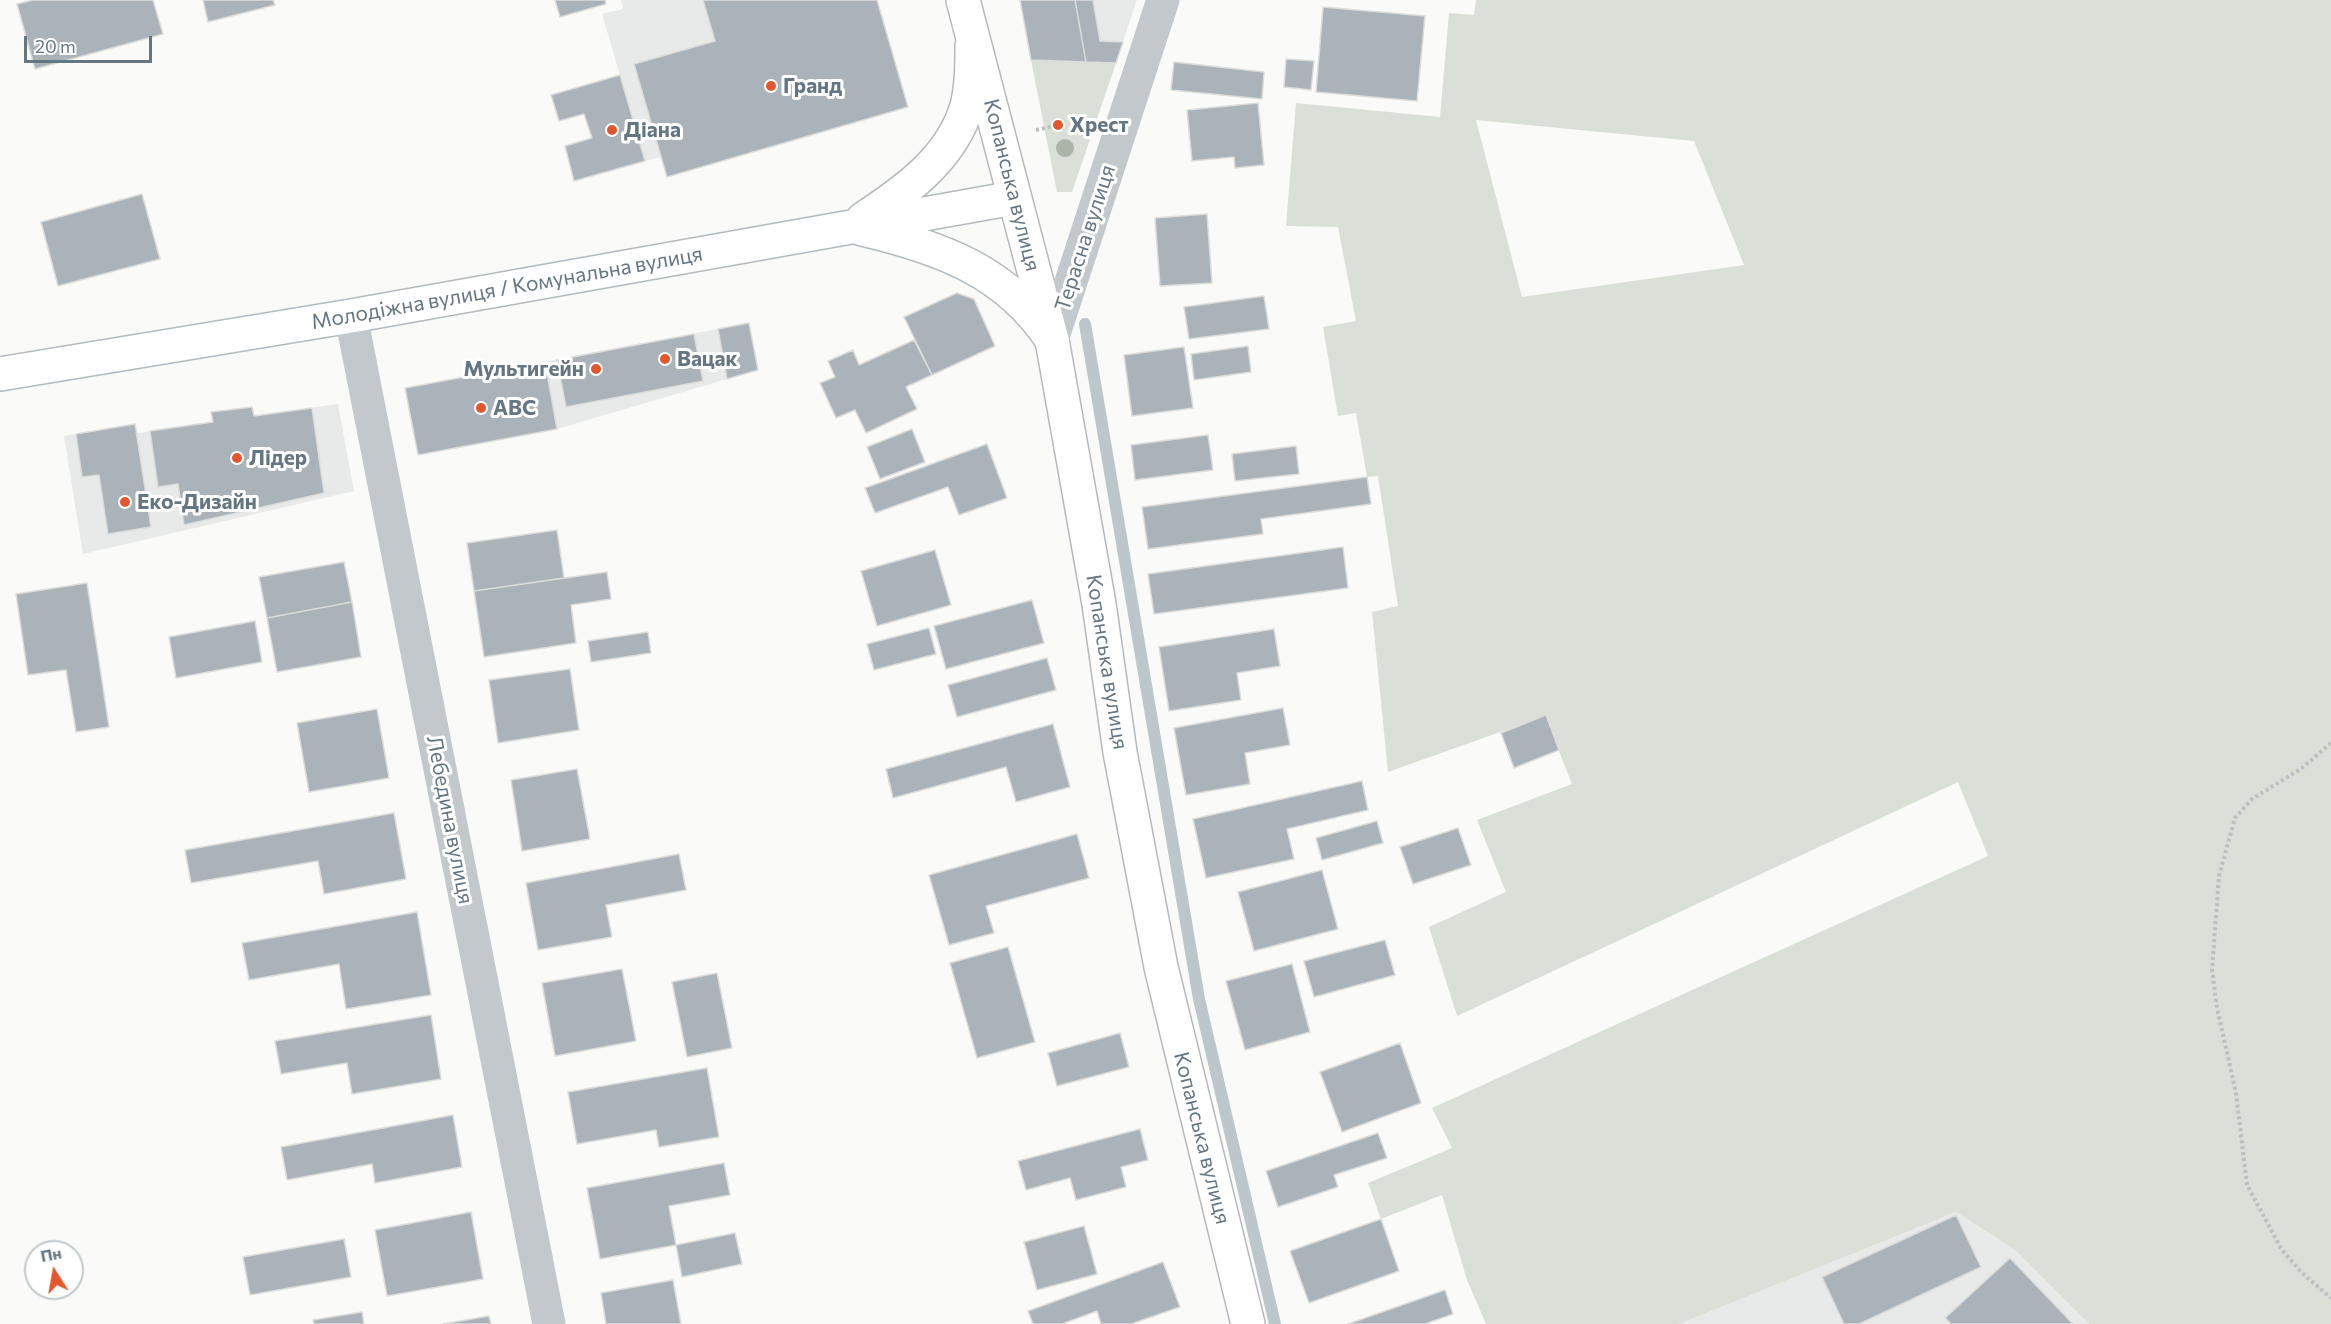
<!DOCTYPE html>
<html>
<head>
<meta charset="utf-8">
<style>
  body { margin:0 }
  #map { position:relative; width:2331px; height:1324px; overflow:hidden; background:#fafaf8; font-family:Commissioner,sans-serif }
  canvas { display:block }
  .north { position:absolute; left:24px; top:1240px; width:60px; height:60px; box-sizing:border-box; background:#fff; border:2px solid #c1c8cd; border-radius:50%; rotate:349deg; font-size:16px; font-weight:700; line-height:24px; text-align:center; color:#657683 }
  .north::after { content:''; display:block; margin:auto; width:21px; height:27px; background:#e4572e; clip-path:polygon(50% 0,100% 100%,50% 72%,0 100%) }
  .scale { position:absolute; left:24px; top:36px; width:128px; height:27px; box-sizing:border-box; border:3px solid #657683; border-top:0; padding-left:8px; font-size:18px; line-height:21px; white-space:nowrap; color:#657683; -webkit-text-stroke:4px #fff; paint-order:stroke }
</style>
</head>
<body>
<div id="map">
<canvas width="2331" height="1324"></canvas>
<div class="north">Пн</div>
<div class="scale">20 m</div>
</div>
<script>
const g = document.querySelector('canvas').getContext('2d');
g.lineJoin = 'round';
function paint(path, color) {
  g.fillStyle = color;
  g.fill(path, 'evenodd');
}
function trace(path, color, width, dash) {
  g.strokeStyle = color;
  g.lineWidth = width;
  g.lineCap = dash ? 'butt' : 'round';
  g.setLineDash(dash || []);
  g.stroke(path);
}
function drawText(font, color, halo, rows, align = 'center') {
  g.font = font + ' Commissioner,sans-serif';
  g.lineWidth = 6;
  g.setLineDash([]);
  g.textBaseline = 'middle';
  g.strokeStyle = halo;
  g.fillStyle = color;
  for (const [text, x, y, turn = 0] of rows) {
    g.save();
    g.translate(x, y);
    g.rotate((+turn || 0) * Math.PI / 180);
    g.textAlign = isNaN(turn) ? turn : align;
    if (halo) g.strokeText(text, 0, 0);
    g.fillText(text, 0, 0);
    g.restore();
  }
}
const built = new Path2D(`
  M 621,0 L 877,0 L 908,107 L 667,177 L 661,157 L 645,161 L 602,14 L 623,9 Z
  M 1020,0 L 1137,0 L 1116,63 L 1031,60 Z
  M 749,323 L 758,370 L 557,429 L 418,455 L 405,388 Z
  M 338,404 L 354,491 L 83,554 L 64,436 L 135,424 L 138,433 L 212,422 L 211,412 L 252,407 L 254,416 Z
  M 1956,1212 L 2015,1250 L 2089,1324 L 1679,1324 Z`);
const green = new Path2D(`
  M 1476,0 L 2331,0 L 2331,1324 L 2089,1324 L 2015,1250 L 1956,1212 L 1679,1324 L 1486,1324 L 1467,1280 L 1442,1195 L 1381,1219 L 1368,1183 L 1452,1148 L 1432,1108 L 1988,856 L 1958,782 L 1457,1016 L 1429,927 L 1506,892 L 1477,820 L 1572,784 L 1545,716 L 1388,772 L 1372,612 L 1398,606 L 1378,476 L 1367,477 L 1356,413 L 1338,416 L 1323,327 L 1356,321 L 1338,227 L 1286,226 L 1296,103 L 1440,117 L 1449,13 L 1474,15 ZM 1476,120 L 1694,141 L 1744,265 L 1522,297 Z
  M 1031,60 L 1116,63 L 1072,192 L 1057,192 Z`);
const stream = new Path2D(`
  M 1085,324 L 1199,999 L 1275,1324`);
const building = new Path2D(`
  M 33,0 L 153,0 L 163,34 L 35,69 L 17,4 Z
  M 203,0 L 273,0 L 275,5 L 208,22 Z
  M 555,0 L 605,0 L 606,4 L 560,17 Z
  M 703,0 L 877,0 L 908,107 L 667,177 L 634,64 L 715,41 Z
  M 1020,0 L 1075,0 L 1086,62 L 1031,60 Z
  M 1075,0 L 1093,0 L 1100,41 L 1123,42 L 1116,63 L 1086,62 Z
  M 1323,7 L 1425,16 L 1417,101 L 1316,92 Z
  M 1286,59 L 1314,61 L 1311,90 L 1284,87 Z
  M 1174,62 L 1264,72 L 1262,99 L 1171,90 Z
  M 620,75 L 645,161 L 574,181 L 565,146 L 592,138 L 584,114 L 559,121 L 551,95 Z
  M 1258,103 L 1264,165 L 1235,168 L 1234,157 L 1192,161 L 1187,110 Z
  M 142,194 L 160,259 L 58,286 L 41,222 Z
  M 1207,214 L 1212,283 L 1160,286 L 1155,218 Z
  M 957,293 L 974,299 L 995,346 L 932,375 L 904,317 Z
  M 1264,296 L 1269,329 L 1189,339 L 1184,307 Z
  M 749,323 L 758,370 L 727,379 L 718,329 Z
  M 694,334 L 703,381 L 566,407 L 557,360 Z
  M 914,340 L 932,375 L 906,387 L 917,409 L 866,433 L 855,410 L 836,418 L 820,383 L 835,377 L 828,361 L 853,350 L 859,365 Z
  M 1248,346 L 1251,372 L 1194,380 L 1191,354 Z
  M 1184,347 L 1193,408 L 1132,416 L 1124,355 Z
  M 545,362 L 557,429 L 418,455 L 405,388 Z
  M 252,407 L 254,416 L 312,408 L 324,493 L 184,525 L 178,484 L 158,487 L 150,431 L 213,422 L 211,412 Z
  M 135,424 L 151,527 L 108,534 L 99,475 L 82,477 L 76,434 Z
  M 912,429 L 925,462 L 880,479 L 867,447 Z
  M 1208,435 L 1213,470 L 1135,480 L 1131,445 Z
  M 987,444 L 1007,498 L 959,515 L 948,487 L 875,513 L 865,488 Z
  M 1296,446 L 1299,474 L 1235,481 L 1232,454 Z
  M 1367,477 L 1371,504 L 1261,519 L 1263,534 L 1148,549 L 1142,507 Z
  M 557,530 L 564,578 L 474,591 L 467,543 Z
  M 1343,547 L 1348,588 L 1154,614 L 1148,574 Z
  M 935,550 L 951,605 L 877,626 L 861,571 Z
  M 344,562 L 352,602 L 267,618 L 259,577 Z
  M 607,572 L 611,599 L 571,605 L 576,643 L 484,657 L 474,591 Z
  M 87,583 L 109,727 L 76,732 L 66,670 L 28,675 L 16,594 Z
  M 1032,600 L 1044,643 L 946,669 L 934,626 Z
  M 352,602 L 361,657 L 277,672 L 267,618 Z
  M 255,621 L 262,662 L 176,678 L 169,637 Z
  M 929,628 L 936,654 L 874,670 L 867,644 Z
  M 1274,629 L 1280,666 L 1237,673 L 1241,700 L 1169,711 L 1159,647 Z
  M 648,632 L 651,653 L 591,662 L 588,641 Z
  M 1047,658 L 1056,690 L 957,717 L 948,685 Z
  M 570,669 L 579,730 L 498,743 L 489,680 Z
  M 1283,708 L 1290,745 L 1245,753 L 1250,784 L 1186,795 L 1174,728 Z
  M 377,709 L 389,778 L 309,792 L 297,723 Z
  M 1546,715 L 1559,750 L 1514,768 L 1501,733 Z
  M 1053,724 L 1070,787 L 1016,802 L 1006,767 L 893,798 L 886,769 Z
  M 577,769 L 590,839 L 522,851 L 511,780 Z
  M 1362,781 L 1368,810 L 1287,829 L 1294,859 L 1206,878 L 1193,819 Z
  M 394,813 L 406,879 L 324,894 L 318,861 L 191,883 L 185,850 Z
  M 1377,821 L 1383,843 L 1322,860 L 1316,838 Z
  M 1458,828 L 1471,865 L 1413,884 L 1400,847 Z
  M 1077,834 L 1089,878 L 986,906 L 994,933 L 949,945 L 929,875 Z
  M 679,854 L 686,890 L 606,905 L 612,937 L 538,950 L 526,883 Z
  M 1322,870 L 1338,929 L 1254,951 L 1238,892 Z
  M 417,912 L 431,995 L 346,1009 L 339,964 L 249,980 L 242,943 Z
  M 1385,940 L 1395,975 L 1314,997 L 1304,961 Z
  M 1008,947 L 1035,1042 L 977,1058 L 950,963 Z
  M 1292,964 L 1310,1032 L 1245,1050 L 1226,981 Z
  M 622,969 L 636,1041 L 555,1056 L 542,983 Z
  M 717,973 L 732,1048 L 687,1057 L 672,982 Z
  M 431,1015 L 441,1079 L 352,1094 L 347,1063 L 281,1074 L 275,1041 Z
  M 1120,1033 L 1129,1067 L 1057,1086 L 1048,1053 Z
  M 1400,1043 L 1421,1103 L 1342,1132 L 1320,1072 Z
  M 707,1068 L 719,1137 L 659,1147 L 656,1130 L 577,1144 L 568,1092 Z
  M 453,1115 L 462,1167 L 375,1183 L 372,1164 L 287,1180 L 281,1147 Z
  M 1140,1129 L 1148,1160 L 1121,1167 L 1126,1187 L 1076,1200 L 1070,1178 L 1026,1190 L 1018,1161 Z
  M 1378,1133 L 1387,1158 L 1334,1175 L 1338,1187 L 1278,1207 L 1266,1171 Z
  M 724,1163 L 730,1195 L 669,1206 L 676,1245 L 600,1259 L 587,1188 Z
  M 471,1212 L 483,1279 L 387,1296 L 375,1230 Z
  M 1956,1215 L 1981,1267 L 1859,1324 L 1844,1324 L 1822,1277 Z
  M 1381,1219 L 1399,1271 L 1309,1303 L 1290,1251 Z
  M 1084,1226 L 1097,1274 L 1037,1290 L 1024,1242 Z
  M 735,1233 L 742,1264 L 682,1277 L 676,1245 Z
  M 344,1239 L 351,1277 L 250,1295 L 243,1257 Z
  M 2010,1258 L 2073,1324 L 1951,1324 L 1945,1318 Z
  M 1163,1262 L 1180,1307 L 1131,1324 L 1101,1324 L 1097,1311 L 1062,1324 L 1033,1324 L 1028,1311 Z
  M 673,1280 L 681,1324 L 606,1324 L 601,1293 Z
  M 1445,1290 L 1453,1314 L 1425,1324 L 1348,1324 Z
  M 362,1312 L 364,1324 L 314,1324 L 313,1320 Z
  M 489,1316 L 491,1324 L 443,1324 Z`);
const path = new Path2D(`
  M 1036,130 L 1058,125
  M 2331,743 L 2302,768 L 2252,799 L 2235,818 L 2219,876 L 2212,970 L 2217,1008 L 2236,1093 L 2247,1185 L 2282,1250 L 2302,1273 L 2331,1298`);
const street = new Path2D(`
  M 351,316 L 549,1324
  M 1052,340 L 1163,0`);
const secondary = new Path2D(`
  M 863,219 C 906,191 952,158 967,106 C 972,86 972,65 972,46
  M 862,229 C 939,247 1007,271 1052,340
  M 0,374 L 351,316 L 1014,198`);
const highway = new Path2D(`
  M 963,0 L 1052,340 L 1099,604 L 1120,752 L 1161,967 L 1248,1324`);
const trees = [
  [1065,148]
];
const markers = [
  [771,86,6,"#e4572e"],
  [1058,125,6,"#e4572e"],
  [612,130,6,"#e4572e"],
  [665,359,6,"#e4572e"],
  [596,369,6,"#e4572e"],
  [481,408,6,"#e4572e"],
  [237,458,6,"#e4572e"],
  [125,502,6,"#e4572e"]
];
const poiNames = [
  ["Гранд",783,86],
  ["Хрест",1070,125],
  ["Діана",624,130],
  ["Вацак",677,359],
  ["Мультигейн",584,369,"right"],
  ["ABC",493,408],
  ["Лідер",249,458],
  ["Еко-Дизайн",137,502]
];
const streetNames = [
  ["Копанська вулиця",1012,185,76],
  ["Терасна вулиця",1085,238,-72],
  ["Молодіжна вулиця / Комунальна вулиця",507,288,-10],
  ["Копанська вулиця",1107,662,81],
  ["Лебедина вулиця",450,820,79],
  ["Копанська вулиця",1202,1138,76]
];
paint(built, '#e8e9e9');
paint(green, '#dadfd7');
trace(stream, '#bbc7cb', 12);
paint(building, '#aab3b9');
trace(building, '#dcdcda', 1.5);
trace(secondary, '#b3babf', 36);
trace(highway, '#b4b9bd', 36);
trace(path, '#bbbfc2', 4, [3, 3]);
trace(street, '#c3c8cc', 33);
trace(secondary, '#fff', 33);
trace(highway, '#fff', 33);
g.fillStyle = '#aab4a7';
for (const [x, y] of trees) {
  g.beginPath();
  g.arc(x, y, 9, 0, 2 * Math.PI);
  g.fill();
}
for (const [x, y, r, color] of markers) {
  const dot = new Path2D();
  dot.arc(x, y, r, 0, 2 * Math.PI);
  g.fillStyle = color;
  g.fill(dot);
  trace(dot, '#fff', 2);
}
drawText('bold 21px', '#657683', '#fff', poiNames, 'left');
drawText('21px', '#657683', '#fff', streetNames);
</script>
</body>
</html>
